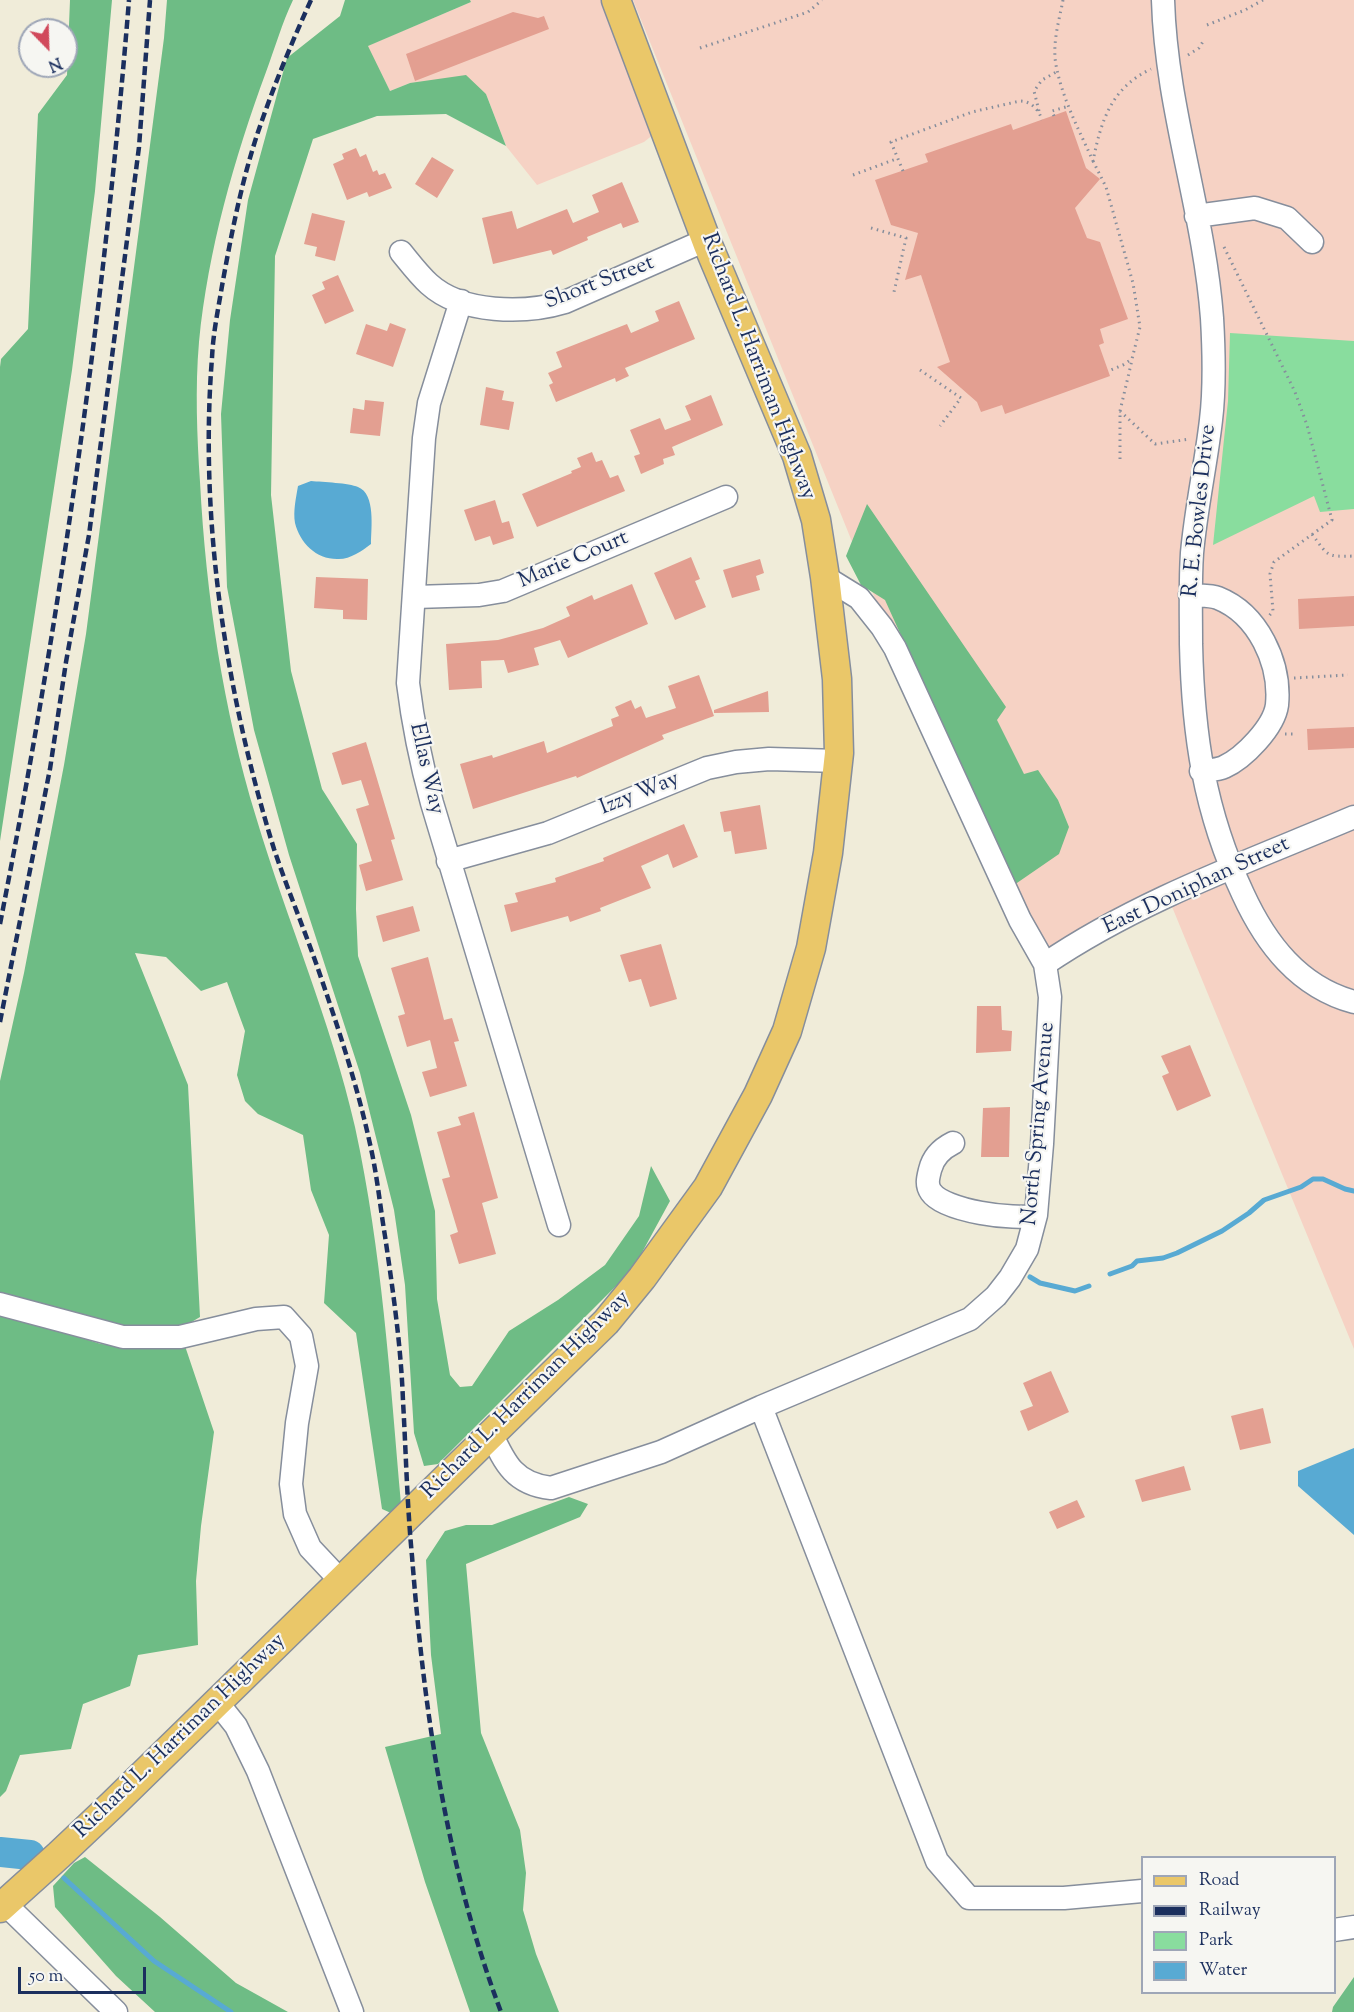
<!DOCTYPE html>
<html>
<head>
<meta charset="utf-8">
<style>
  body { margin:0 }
  #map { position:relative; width:1354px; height:2012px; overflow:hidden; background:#f0ecd9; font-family:"Sorts Mill Goudy",serif }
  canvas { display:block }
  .legend { position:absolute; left:1141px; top:1856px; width:195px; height:138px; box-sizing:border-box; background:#f6f6f2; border:2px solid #9ea6b7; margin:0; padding:8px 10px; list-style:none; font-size:18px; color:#1b2f5e }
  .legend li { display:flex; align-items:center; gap:12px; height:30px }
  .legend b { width:30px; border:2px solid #9ea6b7 }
  .north { position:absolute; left:18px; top:18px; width:60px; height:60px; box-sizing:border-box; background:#f6f6f2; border:2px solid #9ea6b7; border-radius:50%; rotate:157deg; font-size:16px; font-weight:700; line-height:24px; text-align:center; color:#1b2f5e }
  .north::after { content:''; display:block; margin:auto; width:21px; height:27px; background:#d1495b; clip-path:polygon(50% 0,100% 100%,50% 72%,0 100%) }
  .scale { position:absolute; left:18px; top:1967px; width:128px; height:27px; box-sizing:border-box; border:3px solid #1b2f5e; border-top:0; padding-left:8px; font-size:18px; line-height:21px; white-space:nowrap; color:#1b2f5e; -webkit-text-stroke:4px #f6f6f2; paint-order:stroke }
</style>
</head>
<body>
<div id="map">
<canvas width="1354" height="2012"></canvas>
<ul class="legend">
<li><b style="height:8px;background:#eac769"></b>Road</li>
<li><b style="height:8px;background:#1b2f5e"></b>Railway</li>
<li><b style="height:16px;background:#89dd9e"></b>Park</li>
<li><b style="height:16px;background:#58aad3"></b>Water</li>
</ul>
<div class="north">N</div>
<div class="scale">50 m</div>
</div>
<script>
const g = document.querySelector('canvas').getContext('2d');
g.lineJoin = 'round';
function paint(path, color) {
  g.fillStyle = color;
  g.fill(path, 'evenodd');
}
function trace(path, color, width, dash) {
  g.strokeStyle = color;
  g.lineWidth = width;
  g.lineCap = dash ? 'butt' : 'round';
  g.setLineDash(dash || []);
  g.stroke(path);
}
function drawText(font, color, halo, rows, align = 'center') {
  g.font = font + ' "Sorts Mill Goudy",serif';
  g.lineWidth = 4.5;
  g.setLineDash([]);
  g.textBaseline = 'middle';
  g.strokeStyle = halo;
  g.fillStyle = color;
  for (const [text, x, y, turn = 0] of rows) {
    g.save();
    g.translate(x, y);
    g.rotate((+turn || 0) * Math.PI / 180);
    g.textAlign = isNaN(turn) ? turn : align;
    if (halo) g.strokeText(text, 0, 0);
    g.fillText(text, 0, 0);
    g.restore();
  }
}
const built = new Path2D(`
  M 470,0 L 602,0 L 654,134 L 644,142 L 537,185 L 506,146 L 486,94 L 410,83 L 390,91 L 367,46 L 471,2 Z
  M 633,0 L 1354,0 L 1354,1349 L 1168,897 L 1046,976 L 895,648 Z`);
const green = new Path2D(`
  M 1230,333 L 1354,341 L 1354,509 L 1320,512 L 1314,496 L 1213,545 L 1228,401 Z`);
const forest = new Path2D(`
  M 70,0 L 112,0 L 95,191 L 72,370 L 0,841 L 0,367 L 1,359 L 28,329 L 38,114 L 67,75 Z
  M 167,0 L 293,0 C 282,23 275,48 266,72 C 234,159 208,250 199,342 C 195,388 197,436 200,482 C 206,595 223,709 256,817 C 287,921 331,1021 355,1127 C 382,1251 390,1378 401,1504 L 391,1513 L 382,1509 L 356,1333 L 324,1303 L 329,1235 L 311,1190 L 303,1135 L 258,1114 L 245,1101 L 237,1075 L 245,1031 L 227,982 L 201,991 L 166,957 L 135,953 L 188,1085 L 200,1317 L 173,1333 L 116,1332 L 0,1294 L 0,1081 L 24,973 L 64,765 L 86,634 L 164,38 Z
  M 345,0 L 470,0 L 471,2 L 368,46 L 390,91 L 410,83 L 466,75 L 486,94 L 506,146 L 446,114 L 377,116 L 313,139 L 275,256 L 271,495 L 291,671 L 322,789 L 357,844 L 356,909 L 358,956 L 411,1115 L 435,1211 L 437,1299 L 450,1375 L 460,1387 L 472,1386 L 509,1331 L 558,1300 L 605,1265 L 639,1216 L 651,1166 L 670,1201 L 633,1269 L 438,1464 L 424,1466 L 414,1433 L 405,1285 L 394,1210 L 360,1073 L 289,855 L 254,730 L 227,587 L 221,414 L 230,320 L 248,200 L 287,58 L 340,16 Z
  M 867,504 L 1006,707 L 997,720 L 1024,774 L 1038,770 L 1058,800 L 1069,827 L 1059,854 L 1014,885 L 885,600 L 861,585 L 846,556 Z
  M 0,1316 L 12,1316 L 101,1344 L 136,1347 L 185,1346 L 214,1432 L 201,1526 L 196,1581 L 198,1645 L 138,1655 L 130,1686 L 83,1704 L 71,1749 L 20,1755 L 6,1791 L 0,1797 Z
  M 569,1497 L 588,1504 L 580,1517 L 466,1564 L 481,1733 L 520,1830 L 526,1873 L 523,1910 L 536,1954 L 559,2012 L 470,2012 L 425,1882 L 385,1747 L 441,1734 L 431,1655 L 426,1560 L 445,1531 L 466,1525 L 492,1525 Z
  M 85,1857 L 160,1917 L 236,1983 L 288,2012 L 155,2012 L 116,1976 L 55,1907 L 53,1886 L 74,1863 Z
  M 1354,1977 L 1354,2012 L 1332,2012 L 1333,2007 Z`);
const water = new Path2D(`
  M 311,481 C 323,482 349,483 358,487 C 376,494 371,529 371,544 C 362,551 349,560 337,559 C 316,559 300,543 295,523 C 293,511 296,498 298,486 Z
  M 1354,1448 L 1354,1535 L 1298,1486 L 1298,1471 Z`);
const stream = new Path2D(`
  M 1110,1274 L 1132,1266 L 1137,1261 L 1163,1258 L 1177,1253 L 1222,1231 L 1249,1213 L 1264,1200 L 1301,1187 L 1313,1179 L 1323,1179 L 1345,1189 L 1354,1191
  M 1030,1277 L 1040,1283 L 1075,1291 L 1089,1286
  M 64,1878 L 154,1961 L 231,2012`);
const river = new Path2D(`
  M 0,1852 L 30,1855`);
const building = new Path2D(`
  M 513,12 L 538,18 L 544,16 L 549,29 L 415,81 L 406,54 Z
  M 1066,111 L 1086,168 L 1100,179 L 1075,208 L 1087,238 L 1100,242 L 1128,319 L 1100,329 L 1104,343 L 1099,345 L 1110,376 L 1005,414 L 1002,405 L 981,412 L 977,402 L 937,367 L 950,362 L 921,275 L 905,280 L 918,233 L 891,225 L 875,180 L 928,162 L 925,154 L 1011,124 L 1013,130 Z
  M 356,148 L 360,157 L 366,154 L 373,172 L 377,170 L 379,175 L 385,173 L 392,188 L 369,197 L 367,192 L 347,200 L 333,164 L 344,159 L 342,154 Z
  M 432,157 L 454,170 L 437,198 L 415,184 Z
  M 622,182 L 639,222 L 623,228 L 621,223 L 587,237 L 588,240 L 553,255 L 551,250 L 493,264 L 482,218 L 512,211 L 517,229 L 567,209 L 573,223 L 599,212 L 592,195 Z
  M 312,213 L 345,221 L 335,261 L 315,256 L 317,247 L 304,244 Z
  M 338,275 L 354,311 L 325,324 L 312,295 L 325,289 L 322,282 Z
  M 679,301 L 695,339 L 625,368 L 629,376 L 616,382 L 615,378 L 556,402 L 549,385 L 553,383 L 548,373 L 562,367 L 556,352 L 627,324 L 631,333 L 659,321 L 655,311 Z
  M 390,323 L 406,329 L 393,367 L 356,354 L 366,324 L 387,331 Z
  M 486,387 L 504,391 L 502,400 L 514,402 L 509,430 L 480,425 Z
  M 711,395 L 723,425 L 672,447 L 675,455 L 663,459 L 664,464 L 641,474 L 634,456 L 640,454 L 630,430 L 660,418 L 665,430 L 691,420 L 685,406 Z
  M 365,400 L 384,402 L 380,436 L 350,433 L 353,408 L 364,410 Z
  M 592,452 L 596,462 L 602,460 L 610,478 L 618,475 L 625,491 L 537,527 L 522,494 L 572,473 L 571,471 L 581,467 L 577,458 Z
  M 495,500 L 502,523 L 509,521 L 514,538 L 493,545 L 490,536 L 475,541 L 464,510 Z
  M 691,557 L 700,579 L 695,581 L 706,607 L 675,620 L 654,573 Z
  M 760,559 L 764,573 L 756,576 L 760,590 L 732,598 L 723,570 Z
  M 316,577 L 368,579 L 367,620 L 343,619 L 343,610 L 314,608 Z
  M 632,584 L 648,624 L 568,658 L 560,640 L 534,648 L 539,665 L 508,673 L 504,660 L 481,661 L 482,688 L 449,690 L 446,644 L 498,640 L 543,628 L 570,616 L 566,607 L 592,595 L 594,600 Z
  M 1354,596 L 1354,626 L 1299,629 L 1298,599 Z
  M 699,675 L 714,716 L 662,735 L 664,739 L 577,778 L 576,776 L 473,809 L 460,764 L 492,755 L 493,758 L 544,741 L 547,753 L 613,726 L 611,719 L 619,716 L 615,707 L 631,700 L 635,709 L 641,706 L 646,718 L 676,708 L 668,686 Z
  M 768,691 L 769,712 L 714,713 L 714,710 Z
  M 1354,727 L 1354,748 L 1308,750 L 1307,729 Z
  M 366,742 L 395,839 L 391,840 L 403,880 L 366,891 L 359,865 L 372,861 L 356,809 L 369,805 L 361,780 L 342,785 L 332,753 Z
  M 760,805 L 767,849 L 735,854 L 731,831 L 724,832 L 720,812 Z
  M 684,824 L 698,857 L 673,868 L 668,854 L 641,866 L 651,888 L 600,908 L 601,911 L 570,922 L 568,916 L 511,932 L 504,905 L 518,902 L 515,893 L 556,882 L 555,878 L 604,861 L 603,858 Z
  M 413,906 L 420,931 L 383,942 L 376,916 Z
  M 661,944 L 677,999 L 650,1007 L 641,979 L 629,982 L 620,955 Z
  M 428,957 L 444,1020 L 452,1018 L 459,1041 L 454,1042 L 467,1086 L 430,1097 L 422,1072 L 437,1068 L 430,1040 L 407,1047 L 398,1016 L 405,1014 L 391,968 Z
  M 977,1006 L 1001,1006 L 1002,1030 L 1012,1031 L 1011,1051 L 976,1053 Z
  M 1190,1045 L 1211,1096 L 1177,1111 L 1162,1076 L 1169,1073 L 1161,1056 Z
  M 1010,1107 L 1009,1157 L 981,1157 L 983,1108 Z
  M 474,1112 L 498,1198 L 482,1203 L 496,1254 L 459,1264 L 450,1235 L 458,1232 L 442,1179 L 450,1177 L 437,1132 L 461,1125 L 458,1117 Z
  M 1051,1371 L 1069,1412 L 1028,1431 L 1020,1411 L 1033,1406 L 1023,1383 Z
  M 1263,1408 L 1271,1443 L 1240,1450 L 1231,1416 Z
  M 1184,1466 L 1191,1490 L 1142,1502 L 1135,1480 Z
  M 1077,1500 L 1085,1517 L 1057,1529 L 1049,1512 Z`);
const path = new Path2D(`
  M 1063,0 C 1059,21 1052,44 1056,65 C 1062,98 1079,130 1093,161 C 1101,121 1111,88 1151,69
  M 1207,25 L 1245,10 L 1263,0
  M 700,48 L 808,12 L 822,0
  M 1188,55 L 1199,48 L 1204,40
  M 1039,111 L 1034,91 L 1042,80 L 1058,71
  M 1054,116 L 1052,111 L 1069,106
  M 1093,161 L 1106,187 L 1133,283 L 1140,327 L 1132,359 L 1123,365 L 1108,371
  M 903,171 L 891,142 L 972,112 L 1020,101 C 1031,101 1039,110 1042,120
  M 853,175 L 896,159
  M 871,228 L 906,238 L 894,292
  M 1224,247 L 1295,392 L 1307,425 L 1332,520 L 1274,562 L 1270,574 L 1273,611 L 1269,616
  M 920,370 L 961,398 L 940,426
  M 1120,411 L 1155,444 L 1190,439
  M 1120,459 L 1120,411 L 1132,360
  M 1312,534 C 1328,556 1326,557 1354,556
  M 1294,678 L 1348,675
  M 1285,734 L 1297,734`);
const minor = new Path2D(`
  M 1163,0 C 1166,108 1204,211 1212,318 C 1214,352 1215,387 1211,420 C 1206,464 1196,508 1192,553 C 1190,583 1191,614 1191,644 C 1193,734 1204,811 1243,894 C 1266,944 1299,987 1354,1002
  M 1196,216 L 1255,208 L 1287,218 L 1312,242
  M 401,252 C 410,263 419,275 429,284 C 462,314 525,314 565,302 L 706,240
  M 461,301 L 429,403 L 424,438 L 408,683 C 413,724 421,763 432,803 L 559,1225
  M 1190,595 C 1199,596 1210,595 1218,598 C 1258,614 1281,663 1277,705 C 1274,727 1244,758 1224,767 C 1218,770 1208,770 1201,771
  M 415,597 L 479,595 L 503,591 L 726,497
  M 448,861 L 548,833 L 707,768 L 736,762 L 769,759 L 838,761
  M 1045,964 C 1139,900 1250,861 1354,817
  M 953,1143 C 941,1149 933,1157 930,1170 C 928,1178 926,1185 931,1192 C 944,1211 1015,1221 1036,1215
  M 0,1304 L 123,1337 L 180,1337 L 256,1319 L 284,1317 L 301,1336 L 307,1366 L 297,1423 L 291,1484 L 295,1514 L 310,1548 L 341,1581
  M 761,1407 L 937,1861 L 969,1898 L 1064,1898 L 1142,1891
  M 491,1433 C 505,1464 515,1484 551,1488 L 661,1452 L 761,1407 L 970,1319 L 996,1296 L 1010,1278 L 1027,1249 L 1036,1215 L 1042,1144 L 1050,997 L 1045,964 L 1020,920 L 895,648 L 882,627 L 859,598 L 825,577
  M 217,1702 L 236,1726 L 258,1771 L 352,2012
  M 5,1904 L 116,2012
  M 1334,1930 L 1354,1927`);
const major = new Path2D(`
  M 0,1908 L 59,1855 L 113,1804 L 606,1322 L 642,1278 L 708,1187 L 758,1095 L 787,1031 L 811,948 L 828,853 L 839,753 L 837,679 L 825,577 L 816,520 L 797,456 L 708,245 L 616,0`);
const rail = new Path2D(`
  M 311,0 C 291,44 272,90 257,135 C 241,184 231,236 222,286 C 218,310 213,334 212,358 C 199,520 226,694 274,849 C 287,888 303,926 317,966 C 337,1024 357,1084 370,1144 C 377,1174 380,1206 385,1236 C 393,1291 401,1346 403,1401 C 406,1453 407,1504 412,1556 C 424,1711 446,1866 501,2012
  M 0,924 C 60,619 104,310 129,0
  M 0,1022 L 50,769 L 66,662 L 89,535 L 139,147 L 150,0`);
const streetNames = [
  ["Short Street",600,284,-21],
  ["Richard L. Harriman Highway",757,367,69],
  ["R. E. Bowles Drive",1201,511,-84],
  ["Marie Court",574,561,-23],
  ["Ellas Way",425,769,77],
  ["Izzy Way",640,795,-22],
  ["East Doniphan Street",1197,887,-25],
  ["North Spring Avenue",1040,1124,-85],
  ["Richard L. Harriman Highway",527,1396,-45],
  ["Richard L. Harriman Highway",181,1737,-44]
];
paint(built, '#f6d2c4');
paint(green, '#89dd9e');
paint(forest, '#6ebc85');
paint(water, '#58aad3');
trace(stream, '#58aad3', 5);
trace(river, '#58aad3', 30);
paint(building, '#e39f91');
trace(minor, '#868e9c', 25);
trace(major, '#868e9c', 31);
trace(path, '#868e9c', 3, [1.5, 4.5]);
trace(minor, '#fff', 22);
trace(major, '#eac769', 28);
trace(rail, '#1b2f5e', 4.5, [9, 4.5]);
drawText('22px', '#1b2f5e', '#f6f6f2', streetNames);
</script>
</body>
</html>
